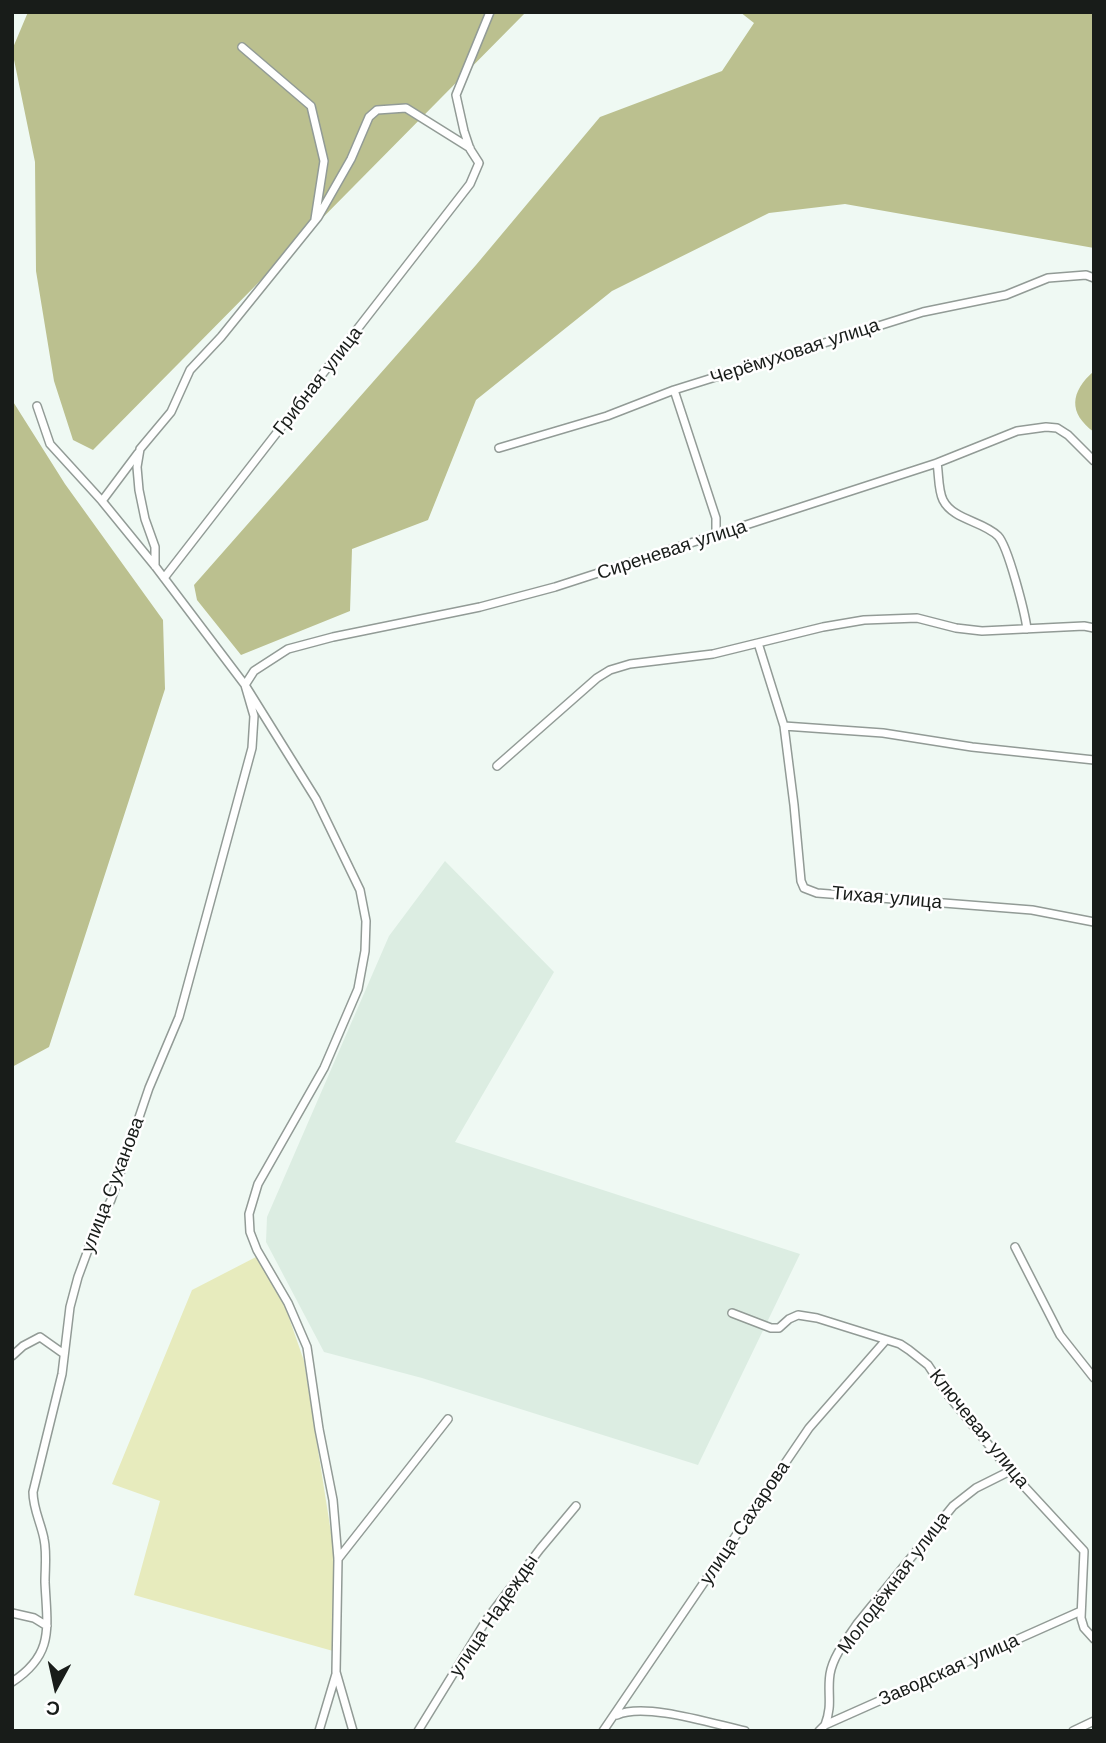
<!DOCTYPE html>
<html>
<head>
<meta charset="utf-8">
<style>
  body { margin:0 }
  #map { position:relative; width:1106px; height:1743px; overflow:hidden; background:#eff9f3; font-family:"Work Sans",sans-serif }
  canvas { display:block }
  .frame { position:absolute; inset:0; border:14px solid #181c19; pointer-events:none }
  .north { position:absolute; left:21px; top:1652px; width:70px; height:70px; -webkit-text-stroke:5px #fff; paint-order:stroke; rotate:188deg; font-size:19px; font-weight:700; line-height:28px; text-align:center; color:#181c19 }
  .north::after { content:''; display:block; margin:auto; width:24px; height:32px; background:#181c19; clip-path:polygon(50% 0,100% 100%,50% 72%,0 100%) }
</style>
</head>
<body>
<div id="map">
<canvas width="1106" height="1743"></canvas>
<div class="frame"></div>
<div class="north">С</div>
</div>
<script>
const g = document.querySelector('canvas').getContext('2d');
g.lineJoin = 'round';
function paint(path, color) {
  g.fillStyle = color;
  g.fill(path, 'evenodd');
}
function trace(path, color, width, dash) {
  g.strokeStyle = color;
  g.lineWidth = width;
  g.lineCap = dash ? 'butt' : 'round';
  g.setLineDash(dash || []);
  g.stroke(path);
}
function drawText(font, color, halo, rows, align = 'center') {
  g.font = font + ' "Work Sans",sans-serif';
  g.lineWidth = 5;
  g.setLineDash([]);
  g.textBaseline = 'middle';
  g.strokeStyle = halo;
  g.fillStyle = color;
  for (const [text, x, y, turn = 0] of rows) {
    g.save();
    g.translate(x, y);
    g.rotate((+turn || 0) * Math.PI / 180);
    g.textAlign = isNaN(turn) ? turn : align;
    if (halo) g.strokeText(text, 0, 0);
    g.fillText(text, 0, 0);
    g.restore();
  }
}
const built = new Path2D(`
  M 445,861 L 554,972 L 455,1142 L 800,1254 L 698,1465 L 422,1378 L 324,1352 L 266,1242 L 267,1217 L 389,936 Z`);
const green = new Path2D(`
  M 256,1257 L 285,1306 L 304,1361 L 335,1558 L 333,1651 L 134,1595 L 160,1501 L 112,1484 L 192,1290 Z`);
const forest = new Path2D(`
  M 28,12 L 526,12 L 93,450 L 73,440 L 54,381 L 36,271 L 35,162 L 12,50 Z
  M 740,12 L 1094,12 L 1094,248 L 845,204 L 769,213 L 612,291 L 476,400 L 428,520 L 352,549 L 350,611 L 241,655 L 197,600 L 194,585 L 476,265 L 600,117 L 722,71 L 754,23 Z
  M 1094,371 L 1094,432 C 1068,413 1070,392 1094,371 Z
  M 12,400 L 65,484 L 163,620 L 165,689 L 49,1047 L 12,1067 Z`);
const minor = new Path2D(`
  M 242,47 L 311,106 L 324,161 L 315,219
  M 674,390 L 716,518 L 716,533 L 712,538
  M 37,406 L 50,444 L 102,501 L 155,566 L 245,685 L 316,799 L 360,890 L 366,921 L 365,951 L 358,989 L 324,1068 L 258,1184 L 249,1214 L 250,1232 L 257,1250 L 288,1303 L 307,1347 L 319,1429 L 333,1500 L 338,1559 L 336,1672 L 353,1731
  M 499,448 L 607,416 L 674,390 L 923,312 L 1006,295 L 1048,278 L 1086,275 L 1094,278
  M 937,463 C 939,474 938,490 943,500 C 953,520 983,521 998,536 C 1008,546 1025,613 1027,629
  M 102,501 L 138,453
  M 155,566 L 155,547 L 145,519 L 139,490 L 137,467 L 140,449 L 171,412 L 190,370 L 221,337 L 318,217 L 351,159 L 369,117 L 377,110 L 406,108 L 470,148
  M 164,578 L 470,184 L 479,163 L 470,149 L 464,131 L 456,95 L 490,12
  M 758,643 L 784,726 L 794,805 L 801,881 L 804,888 L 817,893 L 1032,910 L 1094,922
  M 784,726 L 883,733 L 972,747 L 1094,760
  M 497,766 L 597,678 L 610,670 L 630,664 L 713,654 L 823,627 L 864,620 L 917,618 L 956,628 L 982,631 L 1084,626 L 1094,628
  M 1015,1247 L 1060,1335 L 1094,1378
  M 732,1313 L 771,1328 L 779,1328 L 789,1319 L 798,1315 L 817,1318 L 900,1344 L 909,1350 L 928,1365 L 948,1395 L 1010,1471 L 1084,1551 L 1081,1618 L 1084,1628 L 1094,1639
  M 12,1356 L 23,1346 L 40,1337 L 64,1354
  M 338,1559 L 448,1419
  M 12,1613 L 34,1618 L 47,1626
  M 12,1682 C 55,1654 47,1627 45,1582 C 45,1568 47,1553 44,1539 C 41,1523 33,1509 33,1492 L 62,1374 L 70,1307 L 78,1277 L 95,1231 L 111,1200 L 149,1088 L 179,1017 L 252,748 L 254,716 L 245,685 L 254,671 L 288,649 L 333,637 L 480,607 L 555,587 L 937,463 L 1017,431 L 1046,427 L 1057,428 L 1068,435 L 1094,461
  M 617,1715 C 645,1702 713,1724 745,1731
  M 825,1725 C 833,1704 827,1694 830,1674 C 833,1656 847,1639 857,1624 L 953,1506 L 976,1488 L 1010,1471
  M 319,1731 L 336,1674
  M 418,1731 L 487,1619 L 540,1549 L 576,1506
  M 603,1731 L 809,1428 L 886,1340
  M 819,1731 L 825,1725 L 1081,1611
  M 1073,1731 L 1094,1721`);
const streetNames = [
  ["Черёмуховая улица",795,352,-18],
  ["Грибная улица",318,381,-52],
  ["Сиреневая улица",672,550,-18],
  ["Тихая улица",887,898,5],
  ["улица Суханова",113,1185,-69],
  ["Ключевая улица",979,1429,51],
  ["улица Сахарова",745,1523,-56],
  ["Молодёжная улица",894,1583,-53],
  ["улица Надежды",494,1616,-56],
  ["Заводская улица",949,1670,-24]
];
paint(built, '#dcede2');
paint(green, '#e7ebbd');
paint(forest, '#bbc08f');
trace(minor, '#929b96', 10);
trace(minor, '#fff', 7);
drawText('19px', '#181c19', '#fff', streetNames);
</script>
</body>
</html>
